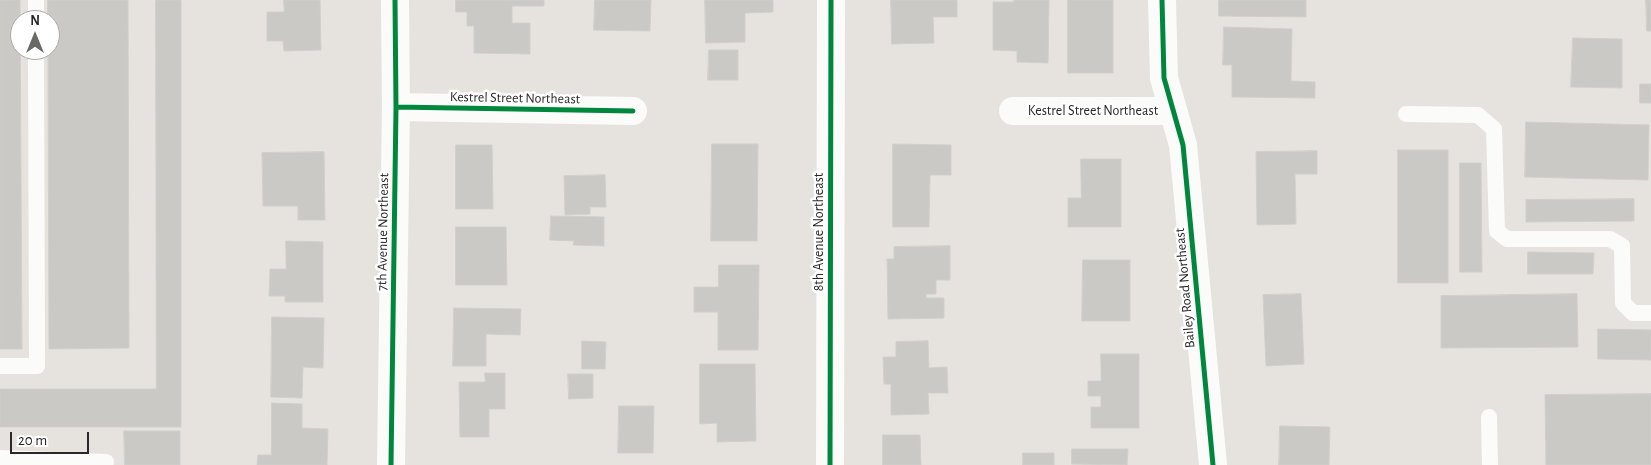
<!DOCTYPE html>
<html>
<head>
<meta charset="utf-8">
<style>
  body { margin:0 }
  #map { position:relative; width:1651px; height:465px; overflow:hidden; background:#e6e3de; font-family:"Alegreya Sans",sans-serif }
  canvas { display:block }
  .north { position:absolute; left:10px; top:10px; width:50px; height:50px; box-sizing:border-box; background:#fff; border:1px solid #a9a9a9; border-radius:50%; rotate:0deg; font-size:14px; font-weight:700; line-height:20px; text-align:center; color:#282828 }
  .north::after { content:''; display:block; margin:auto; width:18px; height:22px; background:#6a6968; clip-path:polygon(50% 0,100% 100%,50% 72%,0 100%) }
  .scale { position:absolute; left:10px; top:432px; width:79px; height:22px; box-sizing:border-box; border:2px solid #282828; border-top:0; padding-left:6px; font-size:15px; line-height:18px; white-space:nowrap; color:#282828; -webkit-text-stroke:4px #fff; paint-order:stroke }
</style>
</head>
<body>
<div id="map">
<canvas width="1651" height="465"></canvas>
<div class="north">N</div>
<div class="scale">20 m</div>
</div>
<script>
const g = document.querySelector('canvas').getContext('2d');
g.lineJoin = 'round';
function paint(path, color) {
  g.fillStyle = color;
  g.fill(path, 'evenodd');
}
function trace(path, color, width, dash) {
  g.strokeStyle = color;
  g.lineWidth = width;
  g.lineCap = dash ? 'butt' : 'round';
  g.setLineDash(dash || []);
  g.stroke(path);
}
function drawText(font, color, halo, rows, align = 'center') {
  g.font = font + ' "Alegreya Sans",sans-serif';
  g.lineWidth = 5;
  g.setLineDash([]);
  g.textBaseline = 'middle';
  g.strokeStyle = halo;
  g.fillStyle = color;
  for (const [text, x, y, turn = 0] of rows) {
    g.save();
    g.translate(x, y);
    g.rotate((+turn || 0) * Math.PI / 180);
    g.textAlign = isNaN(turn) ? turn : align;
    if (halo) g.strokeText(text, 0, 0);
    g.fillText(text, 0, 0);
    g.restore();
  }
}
const building = new Path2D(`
  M 0,0 L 20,0 L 22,349 L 0,349 Z
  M 48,0 L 128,0 L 129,348 L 49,349 L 48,50 L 50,50 L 50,20 L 48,20 Z
  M 156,0 L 181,0 L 181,427 L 0,427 L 0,389 L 156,389 Z
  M 284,0 L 320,0 L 321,50 L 284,51 L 283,41 L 267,41 L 267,12 L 284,12 Z
  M 456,0 L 544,0 L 544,6 L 512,6 L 512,23 L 530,23 L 530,54 L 474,53 L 474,26 L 467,26 L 467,12 L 456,12 Z
  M 595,0 L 651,0 L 650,31 L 594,30 Z
  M 705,0 L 773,0 L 773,12 L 745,13 L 745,42 L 706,43 Z
  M 891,0 L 957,0 L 957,17 L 933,17 L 934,43 L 892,44 Z
  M 1014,0 L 1049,0 L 1048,63 L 1017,62 L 1017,51 L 993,50 L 993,2 L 1014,2 Z
  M 1068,0 L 1113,0 L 1113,73 L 1068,73 Z
  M 1219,0 L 1306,0 L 1306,17 L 1219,16 Z
  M 1646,0 L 1651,0 L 1651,31 L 1647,31 Z
  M 1224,27 L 1292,29 L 1291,81 L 1315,82 L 1315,98 L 1232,97 L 1232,65 L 1223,65 Z
  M 1573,38 L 1622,39 L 1622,88 L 1571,87 Z
  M 709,50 L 738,50 L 738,80 L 708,80 Z
  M 1640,84 L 1651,84 L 1651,103 L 1640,103 Z
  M 1526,122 L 1649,125 L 1648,180 L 1525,177 Z
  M 712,144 L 758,144 L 757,241 L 711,241 Z
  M 893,144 L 951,145 L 951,175 L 930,175 L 929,227 L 893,227 Z
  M 456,145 L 492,145 L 493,209 L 456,209 Z
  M 1398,150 L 1448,150 L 1448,283 L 1398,283 Z
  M 1317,151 L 1317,174 L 1295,174 L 1296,224 L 1257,225 L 1256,152 Z
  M 324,152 L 325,220 L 298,220 L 298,206 L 263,206 L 262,153 Z
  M 1081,159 L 1121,159 L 1121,227 L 1068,227 L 1068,198 L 1081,198 Z
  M 1460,163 L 1481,163 L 1482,272 L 1460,272 Z
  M 605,175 L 606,207 L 590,207 L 590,214 L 565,215 L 564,176 Z
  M 1634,199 L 1634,221 L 1526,222 L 1526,200 Z
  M 551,216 L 604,217 L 604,246 L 573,245 L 574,241 L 550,240 Z
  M 456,227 L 506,227 L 507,285 L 456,285 Z
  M 286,241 L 323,242 L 323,302 L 285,302 L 285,296 L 269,296 L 270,269 L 286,269 Z
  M 950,246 L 950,280 L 936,280 L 936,294 L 926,294 L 926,298 L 944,298 L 944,318 L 888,319 L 887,259 L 894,259 L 894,247 Z
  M 1528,252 L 1594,253 L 1593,274 L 1528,274 Z
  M 1083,260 L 1130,260 L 1130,321 L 1082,321 Z
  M 719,265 L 759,265 L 758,350 L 718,350 L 718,312 L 694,312 L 694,287 L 718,287 Z
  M 1301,294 L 1304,364 L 1266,366 L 1263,295 Z
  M 1577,294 L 1578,347 L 1441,348 L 1441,296 Z
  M 454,308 L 521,309 L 520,335 L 486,334 L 486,366 L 453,366 Z
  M 272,317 L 324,318 L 323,368 L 303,367 L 302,398 L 271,397 Z
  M 1598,329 L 1651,330 L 1651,360 L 1598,359 Z
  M 582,341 L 606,342 L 605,369 L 582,369 Z
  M 928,341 L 929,368 L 947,367 L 948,393 L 928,393 L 929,414 L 891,415 L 891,384 L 884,384 L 883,357 L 896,357 L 896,342 Z
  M 1101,354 L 1139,354 L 1139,428 L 1091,428 L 1091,407 L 1101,407 L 1101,396 L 1088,396 L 1088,381 L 1101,381 Z
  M 700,364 L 755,364 L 756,441 L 717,442 L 717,423 L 700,424 Z
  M 485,373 L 505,373 L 505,409 L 489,409 L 489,437 L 460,437 L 459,382 L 485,382 Z
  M 568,374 L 593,374 L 593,398 L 569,399 Z
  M 1651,394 L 1651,465 L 1546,465 L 1545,395 Z
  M 272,403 L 302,404 L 302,428 L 328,429 L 327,465 L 257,465 L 258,455 L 271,455 Z
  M 619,406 L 654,406 L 653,453 L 618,453 Z
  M 1280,426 L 1330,427 L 1329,465 L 1279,465 Z
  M 124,431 L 180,431 L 180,465 L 125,465 Z
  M 883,435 L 920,435 L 921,465 L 883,465 Z
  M 1072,449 L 1128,449 L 1127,465 L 1072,464 Z
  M 1023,453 L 1054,453 L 1054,465 L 1023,465 Z`);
const lane = new Path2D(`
  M 36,0 L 36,20
  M 1406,114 L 1478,115 L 1494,129 L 1497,231 L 1507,239 L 1610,239 L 1622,246 L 1623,303 L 1633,313 L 1651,313
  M 0,366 L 37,366 L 36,50
  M 1489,417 L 1490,465
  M 0,458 L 106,462`);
const street = new Path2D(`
  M 1162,0 L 1164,78 L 1183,145 L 1213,465
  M 396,107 L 633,111
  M 1013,111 L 1173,111
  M 391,465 L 396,107 L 395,0
  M 830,465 L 831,0`);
const cycleway = new Path2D(`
  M 1162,0 L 1164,78 L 1183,145 L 1213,465
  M 396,107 L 633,111
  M 391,465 L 396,107 L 395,0
  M 830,465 L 831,0`);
const streetNames = [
  ["Kestrel Street Northeast",515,98,1],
  ["Kestrel Street Northeast",1093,111],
  ["7th Avenue Northeast",383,232,-89],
  ["8th Avenue Northeast",819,232,-90],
  ["Bailey Road Northeast",1185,288,-95]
];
paint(building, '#cbc9c5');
trace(building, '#d1cfca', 1);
trace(lane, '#fbfbfa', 16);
trace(street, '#fbfbfa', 28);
trace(cycleway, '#00873e', 5);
drawText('14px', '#282828', '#fff', streetNames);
</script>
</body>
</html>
